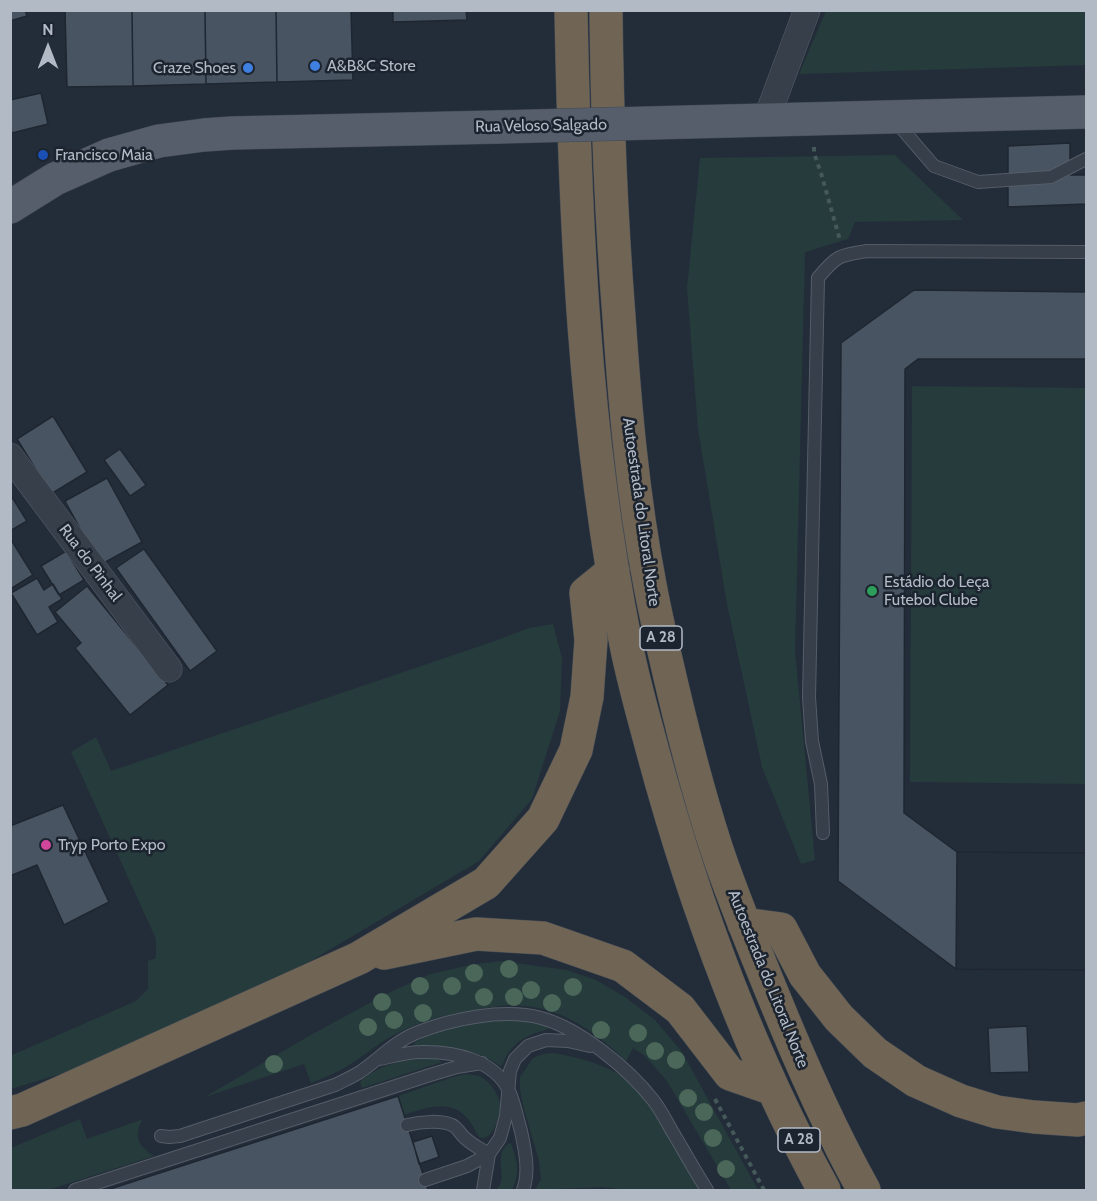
<!DOCTYPE html>
<html>
<head>
<meta charset="utf-8">
<style>
  body { margin:0 }
  #map { position:relative; width:1097px; height:1201px; overflow:hidden; background:#232d39; font-family:Cabin,sans-serif }
  canvas { display:block }
  .frame { position:absolute; inset:0; border:12px solid #b2bac6; pointer-events:none }
  .north { position:absolute; left:18px; top:18px; width:60px; height:60px; -webkit-text-stroke:4px #1c242f; paint-order:stroke; rotate:0deg; font-size:16px; font-weight:700; line-height:24px; text-align:center; color:#b2bac6 }
  .north::after { content:''; display:block; margin:auto; width:21px; height:27px; background:#b2bac6; clip-path:polygon(50% 0,100% 100%,50% 72%,0 100%) }
</style>
</head>
<body>
<div id="map">
<canvas width="1097" height="1201"></canvas>
<div class="frame"></div>
<div class="north">N</div>
</div>
<script>
const g = document.querySelector('canvas').getContext('2d');
g.lineJoin = 'round';
function paint(path, color) {
  g.fillStyle = color;
  g.fill(path, 'evenodd');
}
function trace(path, color, width, dash) {
  g.strokeStyle = color;
  g.lineWidth = width;
  g.lineCap = dash ? 'butt' : 'round';
  g.setLineDash(dash || []);
  g.stroke(path);
}
function drawText(font, color, halo, rows, align = 'center') {
  g.font = font + ' Cabin,sans-serif';
  g.lineWidth = 5;
  g.setLineDash([]);
  g.textBaseline = 'middle';
  g.strokeStyle = halo;
  g.fillStyle = color;
  for (const [text, x, y, turn = 0] of rows) {
    g.save();
    g.translate(x, y);
    g.rotate((+turn || 0) * Math.PI / 180);
    g.textAlign = isNaN(turn) ? turn : align;
    if (halo) g.strokeText(text, 0, 0);
    g.fillText(text, 0, 0);
    g.restore();
  }
}
const green = new Path2D(`
  M 826,11 L 1086,11 L 1086,65 L 799,74 Z
  M 895,155 L 963,220 L 855,222 L 848,239 L 805,252 L 795,651 L 815,860 L 801,864 L 762,767 L 727,604 L 698,429 L 687,288 L 700,158 Z
  M 912,386 L 1086,388 L 1086,784 L 910,782 Z
  M 553,624 L 562,658 L 560,711 L 532,799 L 479,861 L 309,962 L 73,1070 L 11,1089 L 10,1056 L 136,1001 L 148,989 L 148,961 L 156,958 L 156,939 L 71,752 L 96,737 L 111,771 L 492,642 L 529,628 Z
  M 500,961 L 567,970 L 596,980 L 625,997 L 655,1020 L 682,1052 L 758,1190 L 731,1190 L 667,1081 L 645,1056 L 633,1048 L 626,1061 C 589,1026 554,1002 500,1006 C 488,1007 476,1010 464,1012 C 441,1016 415,1023 394,1035 C 376,1044 362,1058 344,1068 C 334,1074 322,1078 311,1083 L 304,1064 L 205,1097 L 309,1036 L 388,993 L 431,974 L 470,965 Z
  M 506,1020 C 520,1021 538,1019 549,1028 C 544,1031 540,1032 535,1033 C 521,1038 507,1049 503,1064 L 500,1066 C 475,1048 444,1045 414,1046 L 415,1042 C 444,1027 474,1023 506,1020 Z
  M 553,1053 C 575,1057 598,1062 618,1074 C 648,1091 681,1160 699,1190 L 629,1190 L 602,1187 L 535,1190 L 541,1179 L 539,1161 L 524,1109 L 520,1090 L 520,1077 L 533,1058 L 543,1054 Z
  M 435,1058 L 442,1062 L 362,1088 L 360,1082 C 379,1063 409,1059 435,1058 Z
  M 466,1074 C 471,1075 477,1075 481,1077 C 490,1082 499,1094 500,1105 C 501,1113 495,1131 488,1136 C 484,1139 482,1138 479,1137 C 475,1131 473,1125 469,1120 C 452,1098 426,1107 404,1115 L 398,1096 L 453,1077 Z
  M 80,1119 L 87,1139 L 143,1119 C 133,1135 138,1146 154,1156 L 48,1190 L 11,1190 L 11,1148 Z
  M 509,1143 L 511,1144 C 518,1162 520,1172 512,1190 L 496,1190 C 510,1178 491,1157 509,1143 Z`);
const building = new Path2D(`
  M 10,10 L 25,10 L 27,16 L 10,21 Z
  M 65,10 L 132,10 L 133,86 L 67,87 Z
  M 132,10 L 205,10 L 206,84 L 133,86 Z
  M 205,10 L 276,10 L 277,82 L 206,84 Z
  M 276,10 L 351,10 L 353,80 L 277,82 Z
  M 393,10 L 466,10 L 467,20 L 393,22 Z
  M 41,93 L 48,124 L 12,133 L 10,126 L 10,100 Z
  M 1070,143 L 1070,175 L 1086,175 L 1086,204 L 1008,207 L 1008,146 Z
  M 914,290 L 1086,292 L 1086,359 L 918,359 L 905,369 L 904,813 L 957,852 L 1086,853 L 1086,970 L 956,969 L 838,881 L 841,343 Z
  M 53,416 L 87,472 L 51,494 L 17,439 Z
  M 120,449 L 146,485 L 130,496 L 104,460 Z
  M 107,478 L 142,542 L 100,565 L 65,501 Z
  M 10,494 L 27,521 L 10,531 Z
  M 10,538 L 33,575 L 12,588 L 10,586 Z
  M 144,549 L 217,651 L 190,671 L 116,568 Z
  M 66,551 L 84,580 L 59,595 L 41,566 Z
  M 37,578 L 44,590 L 53,584 L 62,599 L 49,607 L 58,622 L 37,635 L 11,593 Z
  M 87,586 L 168,685 L 130,715 L 75,648 L 81,643 L 55,612 Z
  M 63,805 L 109,902 L 64,925 L 37,865 L 10,876 L 10,826 Z
  M 957,852 L 1086,853 L 1086,970 L 956,969 Z
  M 1027,1026 L 1029,1072 L 990,1073 L 988,1028 Z
  M 398,1096 L 428,1190 L 107,1190 Z
  M 432,1136 L 439,1157 L 419,1164 L 413,1142 Z`);
const path = new Path2D(`
  M 814,147 L 814,153 L 821,173 L 840,240
  M 715,1099 L 764,1190`);
const service = new Path2D(`
  M 897,123 L 934,166 L 978,182 L 1051,177 L 1086,159
  M 823,833 L 821,784 L 812,741 L 809,697 L 818,278 C 836,256 839,255 867,251 L 1086,252
  M 380,1059 C 394,1056 408,1052 421,1052 C 453,1051 495,1060 509,1091 C 515,1104 517,1118 521,1131 C 525,1151 530,1171 523,1190
  M 407,1125 C 419,1122 445,1119 455,1127 C 459,1130 461,1135 465,1138 C 472,1145 481,1149 489,1154 L 483,1190
  M 161,1136 L 169,1137 L 180,1136 L 335,1085 C 343,1081 352,1077 360,1072 C 378,1060 394,1042 416,1033 C 451,1019 503,1008 541,1018 C 579,1028 629,1069 653,1100 C 661,1110 666,1121 672,1131 C 684,1151 695,1171 707,1190
  M 425,1180 L 467,1166 L 489,1154 L 500,1138 L 506,1116 L 510,1071 L 515,1059 L 528,1046 L 546,1040 L 568,1041 L 590,1046
  M 75,1190 L 430,1075 L 457,1067 L 482,1063`);
const minor = new Path2D(`
  M 766,120 L 807,10
  M 10,456 L 169,669`);
const primary = new Path2D(`
  M 688,122 L 1086,112
  M 10,207 L 55,179 L 109,155 L 159,141 L 204,135 L 232,133 L 498,127`);
const motorway = new Path2D(`
  M 571,10 C 575,221 584,432 625,639 C 632,677 643,714 653,752 C 694,904 749,1053 824,1190
  M 606,10 C 607,113 611,215 619,317 C 625,407 633,497 650,585 C 654,607 659,629 664,651 C 679,717 695,783 716,847 C 732,896 752,943 771,990 C 799,1059 828,1126 864,1190
  M 744,924 L 781,929 L 805,975 L 839,1018 L 875,1053 L 916,1081 L 961,1101 L 997,1112 L 1034,1117 L 1078,1120 L 1086,1118
  M 384,953 L 476,934 L 543,938 L 623,966 L 680,1009 L 730,1074 L 773,1089
  M 10,1113 L 22,1110 L 359,958 L 486,883 L 543,819 L 576,750 L 587,697 L 591,640 L 586,593 L 613,571`);
const primaryBridge = new Path2D(`
  M 498,127 L 688,122`);
const trees = [
  [509,969],
  [474,973],
  [420,986],
  [452,986],
  [573,987],
  [531,990],
  [484,997],
  [514,997],
  [382,1002],
  [552,1003],
  [423,1013],
  [394,1020],
  [368,1027],
  [601,1030],
  [638,1033],
  [655,1051],
  [676,1060],
  [274,1064],
  [688,1098],
  [704,1112],
  [713,1138],
  [726,1169]
];
const markers = [
  [315,66,6,"#3f7fe0"],
  [248,68,6,"#3f7fe0"],
  [43,155,6,"#1a4fb4"],
  [872,591,6,"#2e9e5b"],
  [46,845,6,"#d1479c"]
];
const shields = [
  [661,638,42],
  [799,1140,42]
];
const shieldNames = [
  ["A 28",661,638],
  ["A 28",799,1140]
];
const poiNames = [
  ["A&B&C Store",327,66],
  ["Craze Shoes",236,68,"right"],
  ["Francisco Maia",55,155],
  ["Estádio do Leça",884,582],
  ["Futebol Clube",884,600],
  ["Tryp Porto Expo",58,845]
];
const streetNames = [
  ["Rua Veloso Salgado",541,126,-1],
  ["Autoestrada do Litoral Norte",641,512,82],
  ["Rua do Pinhal",90,563,53],
  ["Autoestrada do Litoral Norte",768,979,68]
];
paint(green, '#263b3c');
paint(building, '#495463');
trace(building, '#1e2631', 1.5);
trace(service, '#555d68', 14);
trace(minor, '#555d68', 27);
trace(primary, '#404853', 34);
trace(motorway, '#424a55', 34);
trace(path, '#45585a', 4, [4.5, 4.5]);
trace(service, '#373f4a', 12);
trace(minor, '#373f4a', 26);
trace(primary, '#555e6a', 33);
trace(motorway, '#706454', 33);
trace(primaryBridge, '#404853', 34, []);
trace(primaryBridge, '#555e6a', 33);
g.fillStyle = '#4a6759';
for (const [x, y] of trees) {
  g.beginPath();
  g.arc(x, y, 9, 0, 2 * Math.PI);
  g.fill();
}
for (const [x, y, r, color] of markers) {
  const dot = new Path2D();
  dot.arc(x, y, r, 0, 2 * Math.PI);
  g.fillStyle = color;
  g.fill(dot);
  trace(dot, '#1c242f', 2);
}
for (const [x, y, w] of shields) {
  const box = new Path2D();
  box.roundRect(x - w / 2, y - 12, w, 24, 4.5);
  g.fillStyle = '#1c242f';
  g.fill(box);
  trace(box, '#b2bac6', 1.5);
}
drawText('bold 15px', '#b2bac6', null, shieldNames);
drawText('16px', '#b2bac6', '#1c242f', poiNames, 'left');
drawText('16px', '#b2bac6', '#1c242f', streetNames);
</script>
</body>
</html>
